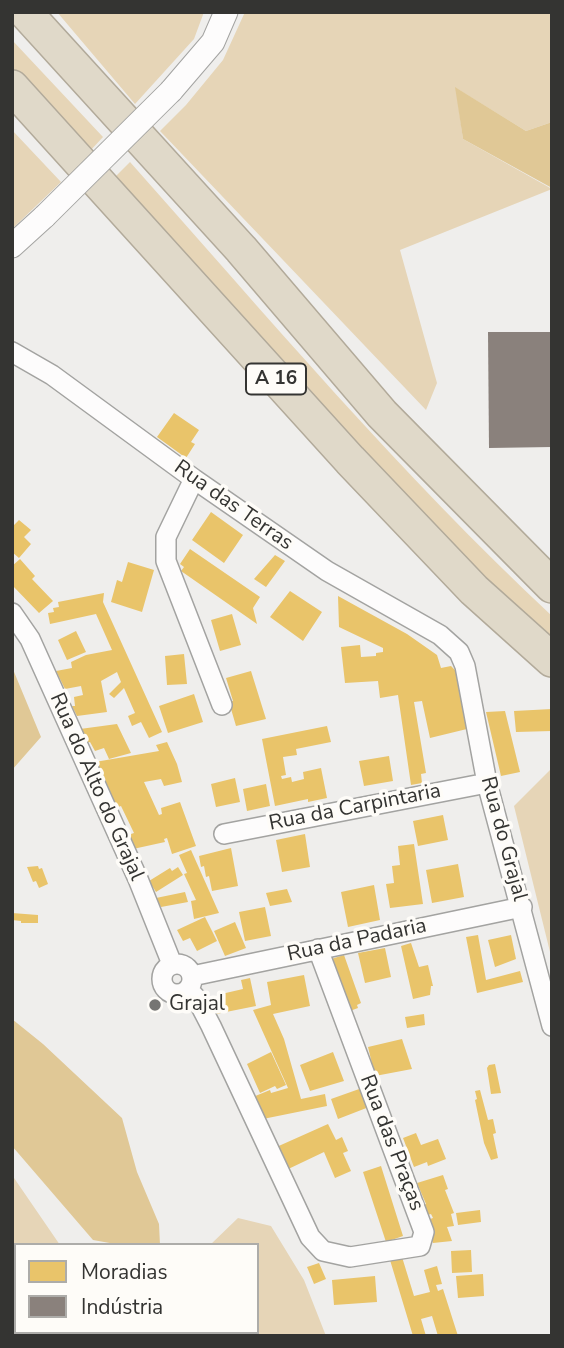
<!DOCTYPE html>
<html>
<head>
<meta charset="utf-8">
<style>
	body { margin:0 }
	#map { position:relative; width:564px; height:1348px; overflow:hidden; background:#efeeec; font-family:"Nunito Sans",sans-serif }
	canvas { display:block }
	.frame { position:absolute; inset:0; border:14px solid #343432; pointer-events:none }
	.legend { position:absolute; left:14px; top:1243px; width:245px; height:91px; box-sizing:border-box; background:#fefcf8; border:2px solid #adaca9; margin:0; padding:9px 12px; list-style:none; font-size:21px; color:#343432 }
	.legend li { display:flex; align-items:center; gap:14px; height:35px }
	.legend b { width:35px; border:2px solid #adaca9 }
</style>
</head>
<body>
<div id="map">
<canvas width="564" height="1348"></canvas>
<div class="frame"></div>
<ul class="legend">
<li><b style="height:19px;background:#e9c46a"></b>Moradias</li>
<li><b style="height:19px;background:#8a817c"></b>Indústria</li>
</ul>
</div>
<script>
const context = document.querySelector('canvas').getContext('2d');
context.lineJoin = 'round';
function paint(path, color) { context.fillStyle = color; context.fill(path, 'evenodd'); }
function stroke(path, color, width, dash) { context.strokeStyle = color; context.lineWidth = width; context.lineCap = dash ? 'butt' : 'round'; context.setLineDash(dash || []); context.stroke(path); }
function label(font, color, halo, rows, align = 'center') {
  context.font = font + ' "Nunito Sans",sans-serif'; context.lineWidth = 7; context.setLineDash([]); context.textBaseline = 'middle'; context.strokeStyle = halo; context.fillStyle = color; for (const [text, x, y, turn = 0] of rows) {
    context.save(); context.translate(x, y); context.rotate((+turn || 0) * Math.PI / 180); context.textAlign = isNaN(turn) ? turn : align; if (halo) context.strokeText(text, 0, 0); context.fillText(text, 0, 0); context.restore();
  }
}
paint(new Path2D(`
	M 57,12 L 204,12 L 194,39 L 135,104 Z
	M 245,12 L 552,12 L 552,122 L 526,131 L 456,88 L 463,139 L 552,189 L 400,250 L 437,383 L 426,410 L 160,131 L 186,105 L 223,60 Z
	M 12,40 L 103,137 L 90,151 L 12,68 Z
	M 12,130 L 61,182 L 12,229 Z
	M 130,162 C 267,316 401,475 552,616 L 552,645 C 398,498 257,336 113,179 Z
	M 552,768 L 552,960 L 514,806 Z
	M 12,1175 L 60,1245 L 16,1245 L 16,1332 L 257,1332 L 257,1245 L 210,1245 L 238,1218 L 271,1226 L 304,1280 L 326,1336 L 12,1336 Z`), '#e6d5b7');
paint(new Path2D(`
	M 455,87 L 526,131 L 552,122 L 552,188 L 463,139 Z
	M 12,667 L 41,737 L 12,770 Z
	M 12,1019 L 43,1044 L 122,1118 L 137,1172 L 159,1224 L 160,1245 L 121,1245 L 93,1240 L 12,1146 Z`), '#e0c896');
paint(new Path2D(`
	M 174,413 L 199,430 L 191,442 L 195,444 L 186,458 L 157,437 Z
	M 211,512 L 243,535 L 224,563 L 192,540 Z
	M 19,520 L 31,530 L 24,537 L 31,544 L 19,558 L 12,552 L 12,527 Z
	M 190,549 L 260,597 L 253,608 L 257,624 L 181,571 L 184,567 L 180,564 Z
	M 275,555 L 285,561 L 266,587 L 254,579 Z
	M 20,559 L 35,576 L 32,579 L 53,601 L 39,613 L 12,585 L 12,566 Z
	M 128,562 L 154,570 L 142,612 L 111,602 L 117,580 L 122,582 Z
	M 290,591 L 322,612 L 303,641 L 270,617 Z
	M 104,593 L 103,602 L 162,732 L 149,738 L 141,722 L 132,726 L 128,716 L 135,713 L 124,688 L 114,698 L 109,694 L 121,682 L 117,672 L 101,681 L 107,712 L 77,716 L 72,706 L 75,706 L 74,697 L 83,695 L 81,686 L 65,689 L 56,671 L 72,668 L 71,662 L 86,655 L 112,650 L 96,614 L 50,624 L 48,613 L 54,612 L 53,608 L 59,607 L 58,602 Z
	M 338,596 L 407,634 L 437,655 L 441,668 L 451,666 L 456,671 L 460,692 L 464,691 L 471,728 L 430,738 L 422,701 L 414,702 L 426,773 L 421,774 L 422,783 L 411,785 L 398,695 L 380,698 L 378,681 L 345,683 L 341,647 L 360,645 L 361,657 L 376,656 L 376,653 L 383,652 L 383,648 L 339,627 Z
	M 232,614 L 241,645 L 220,651 L 211,620 Z
	M 76,631 L 86,652 L 67,660 L 58,640 Z
	M 184,654 L 187,684 L 167,685 L 165,656 Z
	M 251,671 L 266,719 L 236,726 L 229,702 L 233,701 L 226,678 Z
	M 194,694 L 203,722 L 168,733 L 159,706 Z
	M 552,709 L 552,731 L 516,732 L 514,711 Z
	M 505,711 L 520,772 L 501,776 L 486,712 Z
	M 117,724 L 131,753 L 109,759 L 104,748 L 95,751 L 90,742 L 86,743 L 80,729 Z
	M 327,726 L 331,742 L 296,749 L 297,755 L 283,757 L 286,775 L 281,776 L 282,779 L 291,777 L 292,782 L 304,779 L 303,772 L 321,768 L 327,798 L 308,802 L 308,799 L 275,806 L 262,739 Z
	M 167,742 L 177,764 L 182,782 L 164,786 L 161,779 L 144,782 L 159,815 L 162,814 L 161,808 L 180,802 L 196,846 L 172,854 L 167,838 L 164,839 L 165,842 L 133,849 L 128,835 L 134,833 L 121,806 L 115,808 L 95,762 L 159,751 L 156,745 Z
	M 389,756 L 393,781 L 364,786 L 359,761 Z
	M 235,778 L 240,802 L 216,807 L 211,784 Z
	M 266,784 L 270,806 L 247,811 L 243,789 Z
	M 443,815 L 448,840 L 418,846 L 413,821 Z
	M 305,834 L 310,867 L 282,872 L 276,840 Z
	M 414,844 L 423,904 L 390,908 L 386,884 L 394,883 L 392,866 L 400,865 L 398,846 Z
	M 231,848 L 238,886 L 212,891 L 209,876 L 206,877 L 204,866 L 201,867 L 199,856 Z
	M 191,850 L 219,913 L 194,919 L 191,901 L 196,900 L 184,874 L 187,873 L 179,855 Z
	M 458,864 L 464,897 L 432,903 L 426,870 Z
	M 38,866 L 39,869 L 42,868 L 48,884 L 39,888 L 36,881 L 33,882 L 27,867 Z
	M 178,867 L 183,875 L 156,892 L 149,881 L 170,868 L 172,871 Z
	M 374,885 L 380,920 L 348,927 L 341,892 Z
	M 287,889 L 292,902 L 270,906 L 266,893 Z
	M 185,892 L 188,902 L 161,907 L 156,898 Z
	M 265,907 L 271,936 L 245,941 L 239,912 Z
	M 12,913 L 38,915 L 38,923 L 21,923 L 21,921 L 12,920 Z
	M 205,917 L 217,941 L 197,951 L 190,938 L 183,941 L 177,930 Z
	M 235,922 L 246,948 L 225,956 L 214,931 Z
	M 478,935 L 486,980 L 520,971 L 523,982 L 477,993 L 466,937 Z
	M 511,935 L 516,959 L 495,967 L 488,940 Z
	M 411,943 L 419,967 L 428,965 L 433,986 L 431,986 L 430,995 L 413,999 L 401,946 Z
	M 385,948 L 391,977 L 365,983 L 358,953 Z
	M 344,955 L 361,1003 L 357,1005 L 358,1008 L 347,1012 L 331,959 Z
	M 304,975 L 310,1006 L 273,1014 L 284,1039 L 301,1099 L 325,1094 L 327,1106 L 258,1120 L 248,1099 L 270,1090 L 271,1093 L 288,1088 L 253,1010 L 271,1005 L 267,982 Z
	M 250,978 L 256,1006 L 216,1014 L 214,1003 L 218,1002 L 217,995 L 243,989 L 241,980 Z
	M 424,1014 L 425,1025 L 407,1028 L 405,1017 Z
	M 402,1039 L 412,1069 L 375,1076 L 368,1047 Z
	M 271,1052 L 286,1085 L 277,1089 L 275,1086 L 260,1093 L 247,1064 Z
	M 333,1052 L 344,1081 L 310,1091 L 300,1065 Z
	M 495,1064 L 501,1093 L 491,1094 L 487,1068 L 489,1065 Z
	M 362,1088 L 369,1107 L 338,1119 L 331,1099 Z
	M 480,1090 L 488,1120 L 493,1119 L 496,1133 L 493,1134 L 498,1158 L 491,1160 L 484,1143 L 475,1100 L 477,1099 L 475,1091 Z
	M 328,1124 L 336,1140 L 342,1137 L 348,1151 L 343,1153 L 351,1171 L 335,1178 L 324,1152 L 282,1172 L 272,1149 Z
	M 416,1133 L 421,1145 L 438,1139 L 446,1159 L 428,1166 L 427,1162 L 414,1167 L 403,1138 Z
	M 381,1166 L 403,1236 L 386,1242 L 363,1172 Z
	M 443,1175 L 448,1189 L 445,1190 L 454,1213 L 451,1214 L 454,1226 L 447,1227 L 452,1241 L 433,1243 L 424,1221 L 433,1218 L 431,1214 L 425,1216 L 421,1206 L 426,1204 L 417,1183 Z
	M 480,1210 L 481,1222 L 458,1225 L 456,1213 Z
	M 471,1250 L 472,1272 L 452,1273 L 451,1251 Z
	M 402,1257 L 414,1296 L 430,1292 L 424,1270 L 437,1266 L 442,1284 L 436,1285 L 438,1291 L 443,1289 L 458,1336 L 438,1336 L 432,1316 L 421,1319 L 426,1336 L 413,1336 L 390,1260 Z
	M 319,1263 L 326,1279 L 314,1284 L 307,1267 Z
	M 483,1274 L 484,1296 L 458,1298 L 456,1276 Z
	M 375,1276 L 377,1302 L 334,1305 L 332,1280 Z`), '#e9c46a');
paint(new Path2D(`
	M 488,332 L 552,332 L 552,447 L 489,448 Z`), '#8a817c');
const minor = new Path2D(`
	M 12,352 L 52,375 L 194,479 L 327,571 L 440,635 L 459,652 L 465,666 L 487,783 L 552,1026
	M 194,479 L 166,537 L 166,561 L 222,705
	M 12,613 L 30,639 L 138,879 L 172,964
	M 224,834 L 487,783
	M162 979a15 15 0 1 1 30 0a15 15 0 1 1-30 0Z
	M 192,976 L 522,907
	M 188,989 L 197,999 L 211,1026 L 310,1237 L 323,1251 L 350,1257 L 420,1246 L 424,1232 L 318,949`);
const tertiary = new Path2D(`
	M 171,91 L 213,42 L 226,12
	M 12,246 L 45,216`);
const motorway = new Path2D(`
	M 25,12 L 241,249 L 382,414 L 552,586
	M 12,87 L 350,460 L 474,590 L 552,660`);
stroke(minor, '#a3a3a1', 22);
stroke(tertiary, '#a3a3a1', 25);
stroke(motorway, '#b2aa9a', 36);
stroke(minor, '#fdfcfc', 19);
stroke(tertiary, '#fdfcfc', 23);
stroke(motorway, '#e0d9c9', 33);
const tertiaryBridge = new Path2D(`
	M 45,216 L 171,91`);
stroke(tertiaryBridge, '#a3a3a1', 25, []);
stroke(tertiaryBridge, '#fdfcfc', 23);
for (const [x, y, r, color] of [
	[155,1005,7,"#757573"]
]) { const dot = new Path2D(); dot.arc(x, y, r, 0, 2 * Math.PI); context.fillStyle = color; context.fill(dot); stroke(dot, '#fefcf8', 2.5); }
for (const [x, y, w] of [
	[276,379,60]
]) { const box = new Path2D(); box.roundRect(x - w / 2, y - 15.5, w, 31, 5); context.fillStyle = '#fefcf8'; context.fill(box); stroke(box, '#343432', 2); }
label('bold 19px', '#343432', null, [
	["A 16",276,379]
]);
label('21px', '#343432', '#fefcf8', [
	["Rua das Terras",233,506,35],
	["Rua do Alto do Grajal",96,787,66],
	["Rua da Carpintaria",355,808,-11],
	["Rua do Grajal",503,839,75],
	["Rua da Padaria",357,941,-12],
	["Rua das Praças",391,1143,69]
]);
label('21px', '#343432', '#fefcf8', [
	["Grajal",169,1005]
], 'left');
</script>
</body>
</html>
